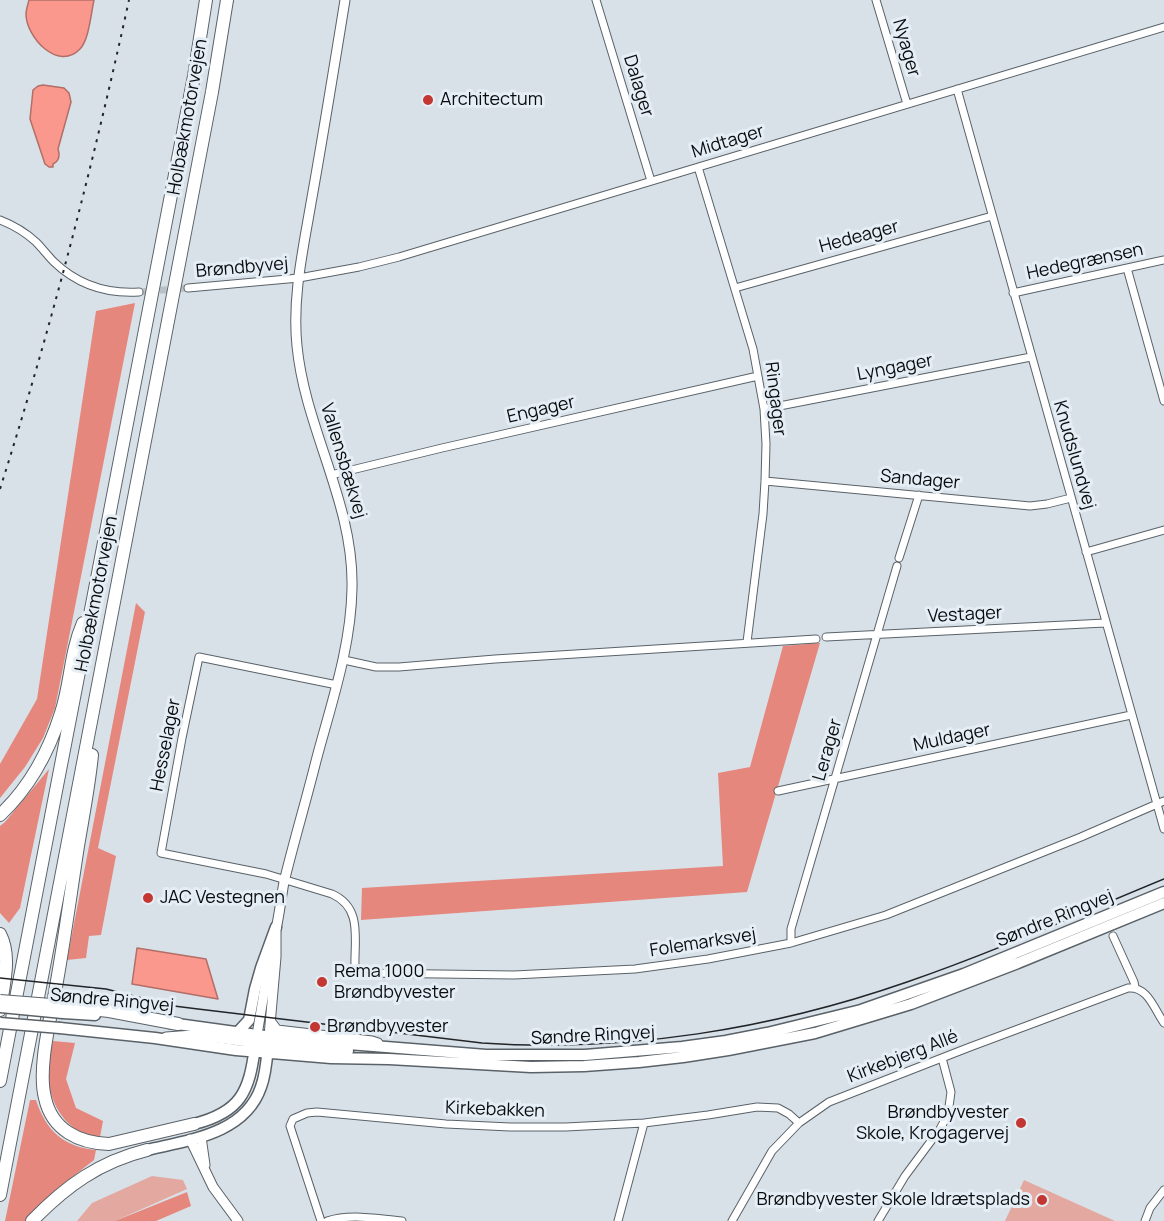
<!DOCTYPE html>
<html>
<head>
<meta charset="utf-8">
<style>
	body { margin:0 }
	canvas { display:block; background:#d8e1e8 }
</style>
</head>
<body>
<canvas width="1164" height="1221"></canvas>
<script>
const context = document.querySelector('canvas').getContext('2d');
context.lineJoin = 'round';
function paint(path, color) { context.fillStyle = color; context.fill(path, 'evenodd'); }
function stroke(path, color, width, dash) { context.strokeStyle = color; context.lineWidth = width; context.lineCap = dash ? 'butt' : 'round'; context.setLineDash(dash || []); context.stroke(path); }
function label(font, color, halo, rows, align = 'center') {
  context.font = font + ' Manrope,sans-serif'; context.lineWidth = 6; context.setLineDash([]); context.textBaseline = 'middle'; context.strokeStyle = halo; context.fillStyle = color; for (const [text, x, y, turn = 0] of rows) {
    context.save(); context.translate(x, y); context.rotate((+turn || 0) * Math.PI / 180); context.textAlign = isNaN(turn) ? turn : align; if (halo) context.strokeText(text, 0, 0); context.fillText(text, 0, 0); context.restore();
  }
}
paint(new Path2D(`
	M 152,1176 L 183,1180 L 187,1189 L 115,1221 L 77,1221 L 92,1203 Z
	M 1024,1180 L 1115,1221 L 1005,1221 Z`), '#e3a8a0');
paint(new Path2D(`
	M 135,303 L 55,708 L 43,738 L 25,767 L 0,798 L 0,764 L 37,699 L 96,311 Z
	M 136,603 L 145,612 L 98,848 L 116,856 L 101,935 L 89,936 L 86,958 L 67,960 Z
	M 820,643 L 747,892 L 361,920 L 362,888 L 723,866 L 718,773 L 750,767 L 783,646 Z
	M 49,769 L 20,908 L 9,923 L 0,913 L 0,826 L 5,822 Z
	M 53,1041 L 75,1043 L 66,1079 L 76,1108 L 103,1121 L 100,1137 C 95,1136 90,1135 86,1134 C 60,1125 47,1095 48,1069 C 49,1060 51,1050 53,1041 Z
	M 30,1100 L 36,1100 C 46,1131 64,1147 96,1150 L 94,1160 L 53,1192 L 30,1221 L 5,1221 Z
	M 187,1192 L 191,1206 L 156,1221 L 115,1221 Z`), '#e6877d');
const water = new Path2D(`
	M 29,0 L 94,0 C 91,13 89,40 80,49 C 58,72 26,37 26,14 C 26,10 28,4 29,0 Z
	M 43,85 L 64,88 L 69,93 L 71,102 L 58,149 C 60,155 59,161 53,164 L 53,167 L 49,167 L 45,164 L 30,119 L 33,90 L 38,86 Z
	M 137,948 L 206,959 L 218,999 L 132,984 Z`);
paint(water, '#fa988d');
stroke(water, '#b26e67', 1.5);
stroke(new Path2D(`
	M 139,292 L 188,288`), '#b9c1c7', 7, [7, 3.5]);
const street = new Path2D(`
	M 596,0 L 651,181
	M 876,0 L 907,104
	M 957,89 L 1164,829
	M 698,167 L 753,349 L 764,409 L 766,444 L 765,481 L 763,514 L 747,642
	M 0,220 C 13,225 25,232 36,242 C 42,248 48,256 54,262 C 78,285 107,294 139,292
	M 1127,268 L 1164,401
	M 188,288 L 299,278 L 359,267 L 399,257 L 1164,27
	M 735,288 L 992,216
	M 1013,293 L 1164,260
	M 764,409 L 1031,357
	M 331,475 L 442,448 L 758,376
	M 765,481 L 1030,506 L 1047,504 L 1071,498
	M 1086,552 L 1164,530
	M 899,558 L 919,495
	M 826,637 L 1105,623
	M 344,660 L 376,667 L 399,667 L 495,659 L 816,639
	M 337,685 L 199,657 L 182,738 L 161,853 L 266,874 L 332,894 C 363,908 354,939 355,967 L 357,970 L 365,973 L 514,975 L 635,969 L 708,959 L 791,943 L 886,915 L 1081,837 L 1164,801
	M 778,791 L 1131,715
	M 1113,936 L 1134,982 L 1135,987
	M 791,943 L 791,929 L 897,566
	M 321,1221 L 290,1126 L 293,1119 L 307,1113 L 317,1112 L 446,1124 L 510,1127 L 566,1127 L 644,1123 L 708,1115 L 757,1107 L 778,1108 L 789,1114 L 799,1123
	M 327,1221 C 351,1213 377,1219 402,1221
	M 618,1221 L 644,1123
	M 732,1221 L 772,1151 L 799,1123 L 829,1102 L 970,1047 L 1128,988 C 1148,986 1154,1009 1164,1023
	M 878,1221 L 905,1176 L 940,1129 L 948,1114 L 951,1092 L 942,1058
	M 1145,1221 L 1150,1208 L 1164,1190`);
const secondary = new Path2D(`
	M 275,934 C 279,917 281,899 284,882 C 294,841 306,801 316,761 C 331,704 351,648 352,588 C 354,503 305,429 297,346 C 292,298 303,250 311,203 C 323,136 334,68 345,0
	M 271,1022 L 277,1030 L 372,1041 L 378,1043
	M 257,1035 L 271,950
	M 166,1037 L 193,1035 L 249,1042 L 256,1042 L 269,1036 L 276,957 L 276,930
	M 201,1137 L 205,1165
	M 190,1139 L 213,1187 L 238,1221`);
const primary = new Path2D(`
	M 63,1013 L 95,1015
	M 170,1023 L 286,1039 L 486,1055 L 585,1055 L 682,1047 L 726,1041 L 767,1033 L 861,1010 L 964,974 L 1164,892
	M 60,1028 L 155,1038 L 236,1050 L 331,1058 L 389,1059 L 531,1067 L 584,1066 L 639,1062 L 683,1057 L 728,1050 L 815,1033 L 911,1004 L 1018,963 L 1164,903
	M 238,1032 L 249,1020 L 255,989 L 261,968 L 276,927
	M 262,1047 L 268,1045 L 348,1051
	M 194,1124 C 241,1112 249,1092 255,1047
	M 147,1150 C 189,1140 245,1134 261,1087 C 267,1071 267,1053 269,1036`);
const highway = new Path2D(`
	M 92,755 C 89,786 83,816 78,846 C 71,891 65,936 57,981 C 52,1013 37,1067 45,1098 C 52,1130 79,1143 109,1144 L 194,1124
	M 0,815 C 30,787 49,751 61,713 C 71,683 70,653 83,623
	M 0,934 C 12,957 3,986 0,1010
	M 64,1006 L 109,1011 L 178,1024
	M 0,1081 L 194,76 L 206,0
	M 0,1195 L 212,92 L 227,0
	M 32,1221 C 66,1186 99,1162 147,1150`);
stroke(street, '#5a6268', 9);
stroke(secondary, '#5a6268', 11);
stroke(primary, '#5a6268', 13);
stroke(highway, '#5a6268', 14);
stroke(street, '#fff', 7);
stroke(secondary, '#fff', 9);
stroke(primary, '#fff', 10);
stroke(highway, '#fff', 12);
stroke(new Path2D(`
	M 0,978 L 106,989 L 174,1006 L 198,1009 L 482,1043 C 625,1053 772,1029 907,982 C 994,952 1079,914 1164,879`), '#212528', 1.5);
stroke(new Path2D(`
	M 0,489 C 51,328 93,165 129,0`), '#212528', 2, [3, 6]);
const primaryBridge = new Path2D(`
	M 0,1007 L 63,1013
	M 0,1023 L 60,1028`);
const highwayBridge = new Path2D(`
	M 0,1001 L 64,1006`);
stroke(primaryBridge, '#5a6268', 13, []);
stroke(highwayBridge, '#5a6268', 14, []);
stroke(primaryBridge, '#fff', 10);
stroke(highwayBridge, '#fff', 12);
for (const [x, y, r, color] of [
	[428,100,6,"#c43631"],
	[148,898,6,"#c43631"],
	[322,982,6,"#c43631"],
	[315,1027,6,"#c43631"],
	[1021,1123,6,"#c43631"],
	[1042,1200,6,"#c43631"]
]) { const dot = new Path2D(); dot.arc(x, y, r, 0, 2 * Math.PI); context.fillStyle = color; context.fill(dot); stroke(dot, '#e5eef5', 2); }
label('18px', '#0a0d0f', '#e5eef5', [
	["Nyager",906,48,74],
	["Dalager",638,86,73],
	["Holbækmotorvejen",188,117,-80],
	["Midtager",728,142,-17],
	["Hedeager",859,237,-15],
	["Hedegrænsen",1085,262,-12],
	["Brøndbyvej",242,268,-5],
	["Lyngager",895,368,-11],
	["Ringager",775,399,83],
	["Engager",541,410,-13],
	["Knudslundvej",1074,455,74],
	["Vallensbækvej",343,461,73],
	["Sandager",920,480,5],
	["Holbækmotorvejen",97,594,-79],
	["Vestager",965,615,-3],
	["Muldager",952,738,-12],
	["Hesselager",166,745,-79],
	["Lerager",828,750,-74],
	["Søndre Ringvej",1055,919,-22],
	["Folemarksvej",703,943,-9],
	["Søndre Ringvej",112,1001,5],
	["Søndre Ringvej",593,1036,-3],
	["Kirkebjerg Allé",903,1057,-21],
	["Kirkebakken",495,1110,2]
]);
label('18px', '#0a0d0f', '#e5eef5', [
	["Architectum",440,100],
	["JAC Vestegnen",160,898],
	["Rema 1000",334,972],
	["Brøndbyvester",334,993],
	["Brøndbyvester",327,1027],
	["Brøndbyvester",1009,1113,"right"],
	["Skole, Krogagervej",1009,1134,"right"],
	["Brøndbyvester Skole Idrætsplads",1030,1200,"right"]
], 'left');
</script>
</body>
</html>
